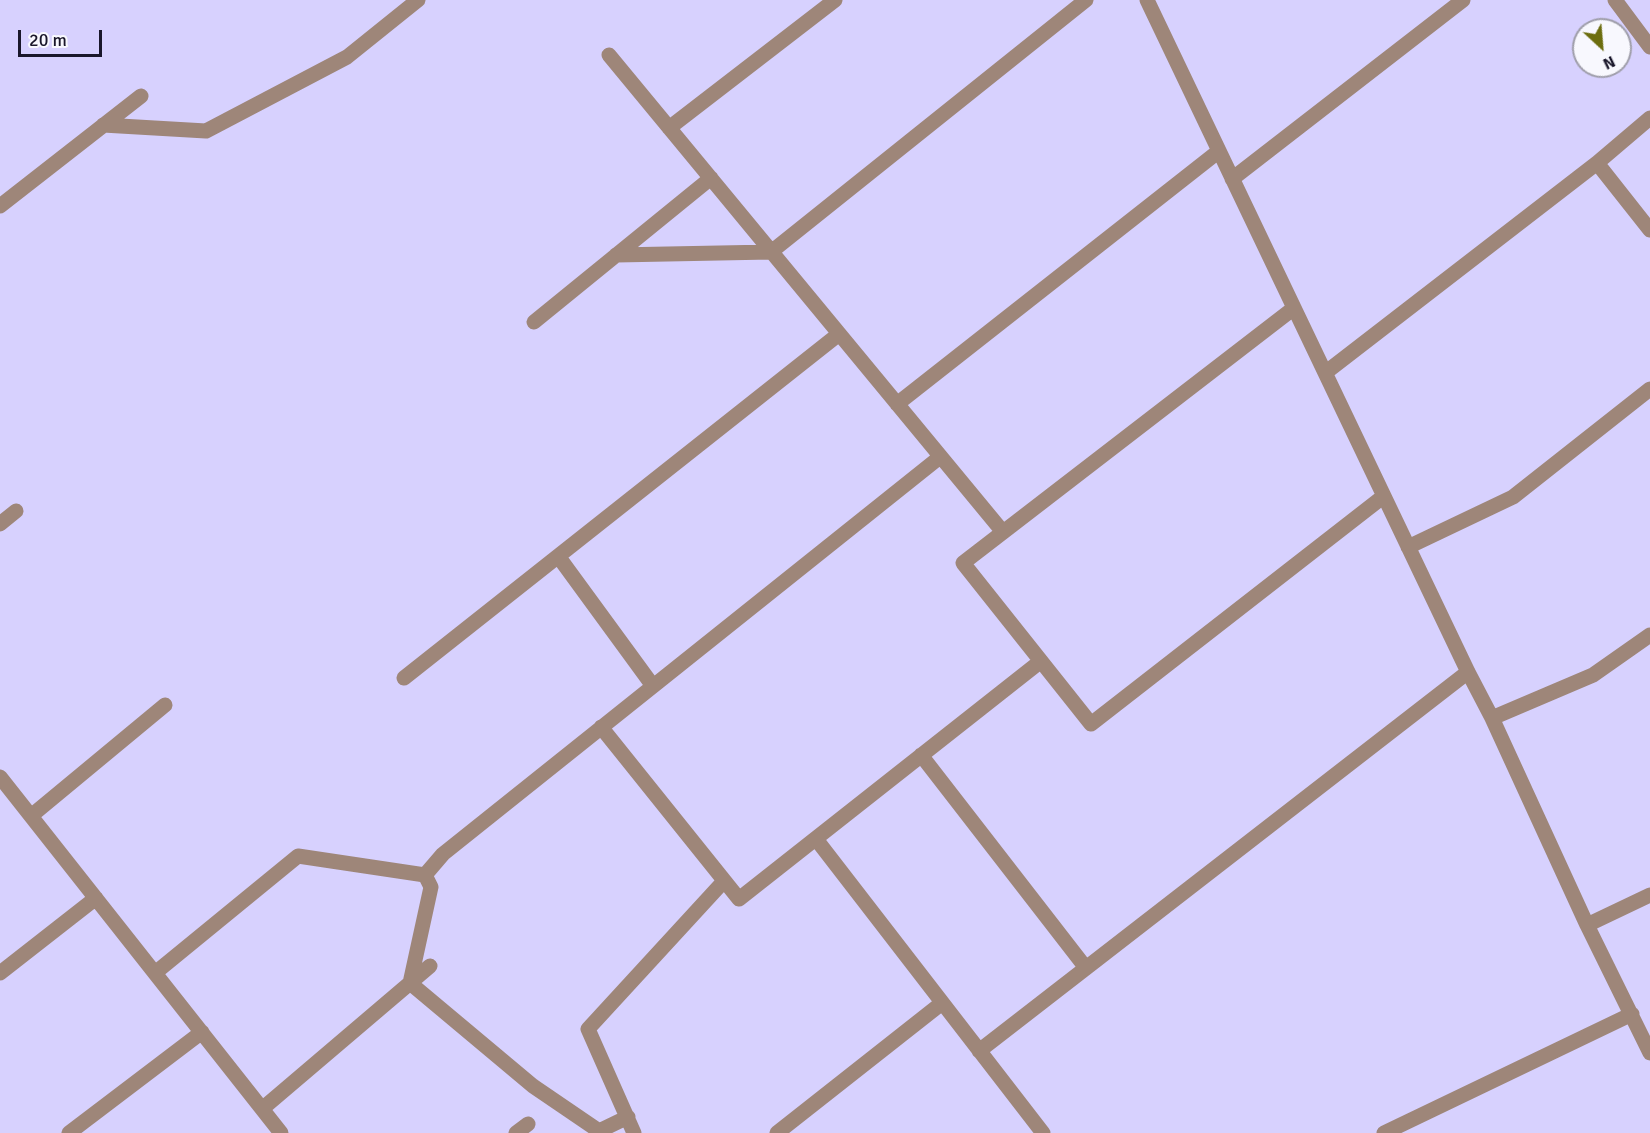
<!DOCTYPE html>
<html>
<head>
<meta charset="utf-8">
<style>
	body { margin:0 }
	#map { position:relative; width:1650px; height:1133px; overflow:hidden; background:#d7d1fe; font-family:Signika,sans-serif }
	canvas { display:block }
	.north { position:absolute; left:1572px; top:18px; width:60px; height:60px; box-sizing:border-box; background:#f8f8fe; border:2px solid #9f9eaa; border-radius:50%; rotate:154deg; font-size:16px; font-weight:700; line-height:24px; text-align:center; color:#1a172b }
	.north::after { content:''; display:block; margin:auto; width:21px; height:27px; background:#6c6d0f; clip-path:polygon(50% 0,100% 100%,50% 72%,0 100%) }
	.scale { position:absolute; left:18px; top:30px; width:84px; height:27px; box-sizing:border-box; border:3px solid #1a172b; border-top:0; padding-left:8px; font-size:18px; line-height:21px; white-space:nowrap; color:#1a172b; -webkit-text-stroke:4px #f8f8fe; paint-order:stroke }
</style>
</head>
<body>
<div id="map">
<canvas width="1650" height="1133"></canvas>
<div class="north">N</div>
<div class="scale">20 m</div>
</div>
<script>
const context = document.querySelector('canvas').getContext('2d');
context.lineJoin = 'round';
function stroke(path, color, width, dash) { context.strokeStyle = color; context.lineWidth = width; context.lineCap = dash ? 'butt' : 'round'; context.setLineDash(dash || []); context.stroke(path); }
stroke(new Path2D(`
	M 1147,0 L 1468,672 L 1492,718 L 1587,925 L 1650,1053
	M 1615,0 L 1650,47
	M 609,55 L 1003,532
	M 103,125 L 206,131 L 347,57 L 418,0
	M 669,128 L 835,0
	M 1597,163 L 1650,230
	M 1232,179 L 1463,0
	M 0,206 L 141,96
	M 616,255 L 771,252 L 1086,0
	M 1294,308 L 963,563 L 1091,724 L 1384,496
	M 534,322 L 711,178
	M 1325,373 L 1597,163 L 1650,118
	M 897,404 L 1219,151
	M 0,524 L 16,511
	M 1408,547 L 1513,497 L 1650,389
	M 558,556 L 653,686
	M 404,678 L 839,334
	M 1492,718 L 1593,675 L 1650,635
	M 601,727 L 739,899 L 1041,661
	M 921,755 L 1086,968
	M 0,777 L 281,1133
	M 31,816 L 165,705
	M 816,839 L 1043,1133
	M 425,875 L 443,854 L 940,457
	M 425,875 L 431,887 L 410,983 L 533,1086 L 599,1131 L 628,1117
	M 1587,925 L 1650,895
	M 0,973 L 96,898
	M 155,973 L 298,856 L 425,875
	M 979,1051 L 1468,672
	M 262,1109 L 430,966
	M 69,1133 L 202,1032
	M 516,1133 L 528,1124
	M 634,1133 L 588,1029 L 724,881
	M 777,1133 L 942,1003
	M 1384,1133 L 1632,1014`), '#9e8679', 15);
</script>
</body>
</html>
